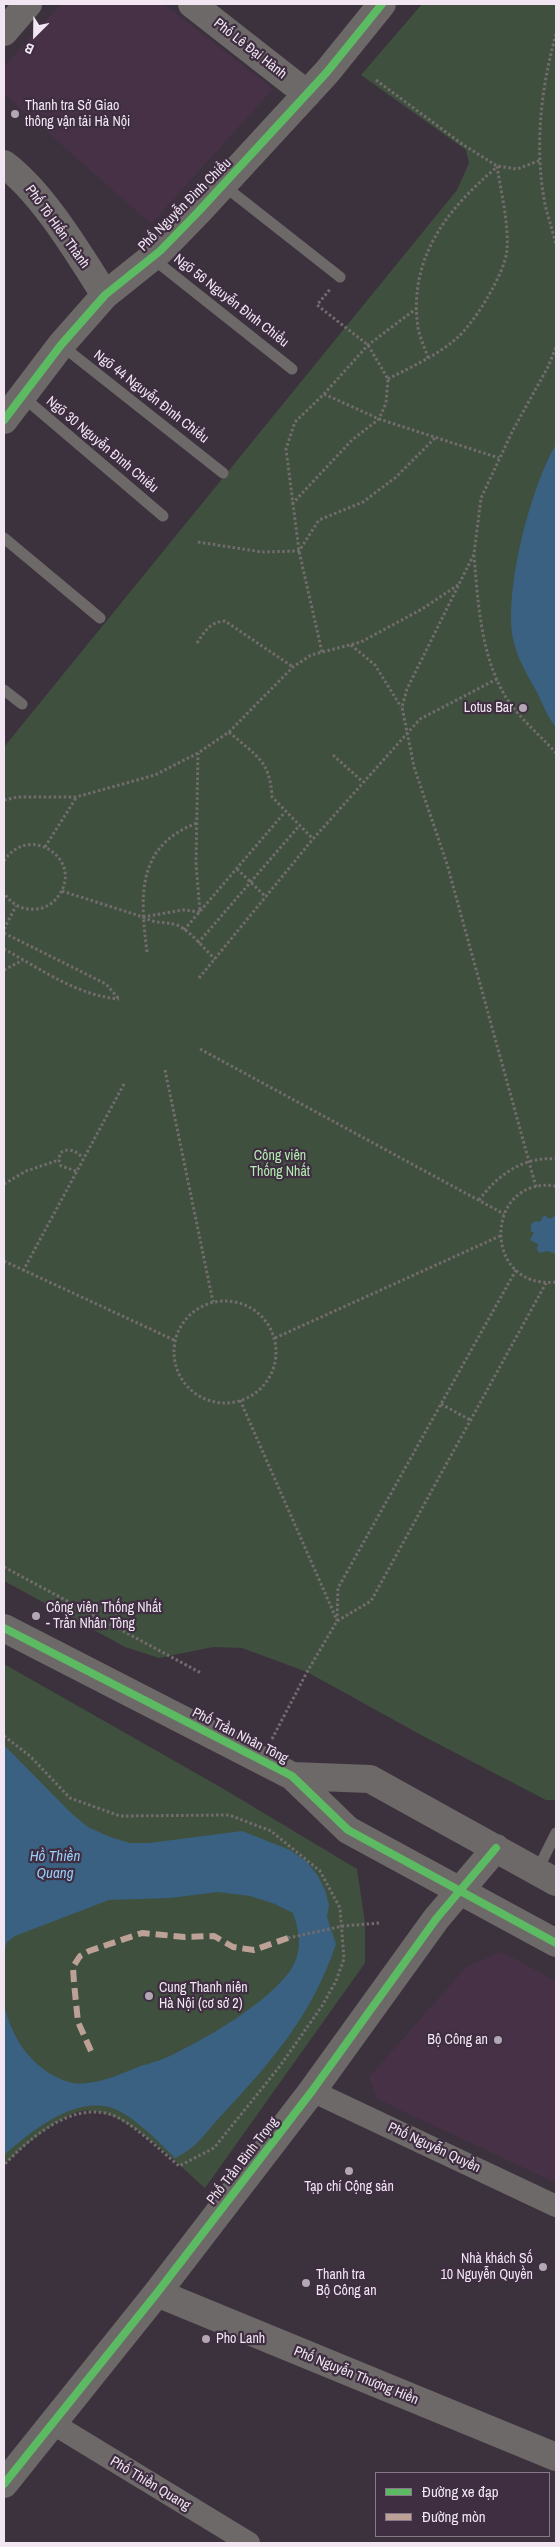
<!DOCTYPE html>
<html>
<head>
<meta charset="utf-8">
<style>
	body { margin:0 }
	#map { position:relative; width:560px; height:2547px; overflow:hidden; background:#3c323d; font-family:"Archivo Narrow",sans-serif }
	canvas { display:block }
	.frame { position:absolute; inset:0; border:5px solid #f1e6f2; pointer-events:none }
	.legend { position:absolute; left:375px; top:2472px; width:175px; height:65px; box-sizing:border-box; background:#3f2e41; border:1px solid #867888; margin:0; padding:6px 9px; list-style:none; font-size:15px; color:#f1e6f2 }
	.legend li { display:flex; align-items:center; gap:10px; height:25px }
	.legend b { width:25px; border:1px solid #867888 }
	.north { position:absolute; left:10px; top:10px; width:50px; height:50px; -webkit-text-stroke:4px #3f2e41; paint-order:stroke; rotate:203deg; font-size:14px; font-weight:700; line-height:20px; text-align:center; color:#f1e6f2 }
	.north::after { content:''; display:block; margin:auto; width:18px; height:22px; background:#f1e6f2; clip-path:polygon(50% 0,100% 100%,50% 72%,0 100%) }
</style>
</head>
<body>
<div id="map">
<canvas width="560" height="2547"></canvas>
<div class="frame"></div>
<ul class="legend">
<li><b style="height:6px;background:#5cba63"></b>Đường xe đạp</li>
<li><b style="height:6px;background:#bda197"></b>Đường mòn</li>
</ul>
<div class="north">B</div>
</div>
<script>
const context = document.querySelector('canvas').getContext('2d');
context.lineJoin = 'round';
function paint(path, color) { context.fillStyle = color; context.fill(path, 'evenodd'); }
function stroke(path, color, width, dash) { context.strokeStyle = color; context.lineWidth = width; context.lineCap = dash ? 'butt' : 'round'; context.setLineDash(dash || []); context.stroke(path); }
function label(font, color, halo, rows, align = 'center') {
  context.font = font + ' "Archivo Narrow",sans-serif'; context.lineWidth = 4.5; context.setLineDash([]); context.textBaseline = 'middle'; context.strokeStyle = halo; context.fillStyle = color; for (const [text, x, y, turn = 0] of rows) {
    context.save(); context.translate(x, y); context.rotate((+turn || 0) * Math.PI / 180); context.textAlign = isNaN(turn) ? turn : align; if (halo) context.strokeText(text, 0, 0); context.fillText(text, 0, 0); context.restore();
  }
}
paint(new Path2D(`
	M 61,4 L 164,4 L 273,89 L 151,224 L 4,94 L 4,66 Z
	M 502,1952 L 556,1981 L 556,2183 L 377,2099 L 369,2077 L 467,1966 Z`), '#463147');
paint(new Path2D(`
	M 422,4 L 556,4 L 556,1800 L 546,1800 L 423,1736 L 307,1672 L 242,1648 L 213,1647 L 159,1658 L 125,1647 L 4,1581 L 4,747 L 457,190 L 469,163 L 466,150 L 361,75 Z
	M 4,1664 L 222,1788 L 357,1869 L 365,1923 L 365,1963 L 205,2188 C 176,2163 122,2105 82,2111 C 59,2115 20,2149 4,2165 Z`), '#3f503e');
paint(new Path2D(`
	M 556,444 L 556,727 C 548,718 543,705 538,694 C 528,676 517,659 513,638 C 504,589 531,487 556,444 Z
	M 544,1215 L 550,1219 L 556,1215 L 555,1254 L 548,1251 L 540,1253 L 537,1250 L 538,1244 L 530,1240 L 534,1233 L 531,1231 L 531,1224 L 536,1221 L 540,1222 Z
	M 4,1745 L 71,1813 L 88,1827 L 110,1837 L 130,1843 L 149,1843 L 242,1831 L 290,1850 L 307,1862 L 318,1876 L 325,1890 L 329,1905 L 327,1917 L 336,1944 C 312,2016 271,2062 220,2117 C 203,2135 198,2147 175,2158 C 160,2143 130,2112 109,2107 C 70,2098 30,2133 4,2155 L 4,2005 C 12,2039 33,2071 69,2082 C 90,2088 119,2075 138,2067 C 150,2063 163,2060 174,2054 C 209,2037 267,2003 290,1971 C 303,1952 300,1933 293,1913 L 275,1904 L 250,1896 L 218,1892 L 170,1898 L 109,1900 L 15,1936 L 7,1942 L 4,1951 Z`), '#3a6181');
stroke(new Path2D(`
	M 556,34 C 541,88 534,148 545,204 C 548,218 553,231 556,245
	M 376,80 L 462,144 L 497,166 L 517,169 L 541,160
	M 428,358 C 425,348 420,338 418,328 C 408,258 447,209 497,167
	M 388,379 C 411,367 438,355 457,338 C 475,322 505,273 507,250 C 509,223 501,193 497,166
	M 324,394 L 379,419 L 499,458
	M 292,504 L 352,440 L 379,419 L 386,403 L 388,379 L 368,345 L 317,305 L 331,288
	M 198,542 L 262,552 L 299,551 L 319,520 L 363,502 L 396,477 L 435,438
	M 474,555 C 478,603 481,658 507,699 C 521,720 540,735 556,753
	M 197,643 C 205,631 210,622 225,621 L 293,667
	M 351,645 L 375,665 L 401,707
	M 322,652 L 299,551 L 286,449 L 295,422 L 324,394 L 368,345 L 417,308
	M 229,732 C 256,756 270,760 272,797 L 313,839
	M 333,755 L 363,782
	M 4,800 L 18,797 L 76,797 L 155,775 L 198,753 L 229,732 L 293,667 L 311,655 L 361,642 L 422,609 L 458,585
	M 45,847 L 76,798
	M 4,861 C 29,822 84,860 59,895 C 54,903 46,908 37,909 C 23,911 11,904 4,893
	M 237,869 L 266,897
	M 62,891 L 143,917 C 157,925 165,921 177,925 C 191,931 204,949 215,959
	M 143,917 L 183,910 L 200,912 L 196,863 L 198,753
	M 4,929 L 16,906
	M 184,930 L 285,812
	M 4,933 L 106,984 L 119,999
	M 198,943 L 299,826
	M 4,949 C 39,968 78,996 119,999
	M 147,952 C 140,896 136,846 197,823
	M 4,970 L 23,960
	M 199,978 L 313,839 L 420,719 L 497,679
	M 200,1049 L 504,1214
	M 165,1070 L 213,1302
	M 76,1171 L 61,1166 L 59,1160 L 60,1153 C 69,1147 76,1151 83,1158
	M 4,1184 L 26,1171 L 59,1160
	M 556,1186 C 484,1175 481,1290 556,1282
	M 536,1187 L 447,864 L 414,767 L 402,707 L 407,689 L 474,554 L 481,498 L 513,430 L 548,367 L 556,347
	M 479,1200 C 498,1175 523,1156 556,1159
	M 4,1261 L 174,1340
	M 23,1271 L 124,1084
	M174 1352a51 51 0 1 1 102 0a51 51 0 1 1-102 0Z
	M 275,1338 L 500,1236
	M 240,1400 L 336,1618
	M 441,1404 L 472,1421
	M 4,1567 L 201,1673
	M 337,1621 L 338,1588 L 516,1270
	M 4,1736 L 30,1756 L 70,1798 L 120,1816 L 229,1815 L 271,1831 L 320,1871 L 340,1908 L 344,1959 L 336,1981 L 322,2006 L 280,2066 L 214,2148 L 179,2166 C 162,2152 129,2119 109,2114 C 69,2103 29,2139 4,2165
	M 272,1739 L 307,1672 L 337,1621 L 371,1601 L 546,1283
	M 288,1938 L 343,1926 L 380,1923`), '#726c6e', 3, [2.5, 2.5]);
stroke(new Path2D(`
	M 223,185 L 340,277
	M 152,258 L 292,369
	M 61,345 L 223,473
	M 22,396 L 163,516
	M 4,538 L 100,618
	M 4,690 L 22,704
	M 537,1871 L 556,1833`), '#6e6969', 11);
stroke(new Path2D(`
	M 312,2091 L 556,2206
	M 52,2423 L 249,2543`), '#6e6969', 22);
stroke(new Path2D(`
	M 192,4 L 307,94
	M 4,32 L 28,4
	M 4,164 C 43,193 79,254 105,295
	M 4,420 L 61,345 L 105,295 L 160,251 L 198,212 L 327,72 L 382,4
	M 4,1628 L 292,1776 L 348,1830 L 556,1943
	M 292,1776 L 370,1779 L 556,1882
	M 157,2293 L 556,2457
	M 4,2484 L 157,2293 L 312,2091 L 436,1919 L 496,1848`), '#6e6969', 28);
stroke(new Path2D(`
	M 91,2051 L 78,2022 L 74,1983 L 73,1967 L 80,1956 L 89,1951 L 142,1933 L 185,1937 L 214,1936 L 233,1947 L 254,1950 L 288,1938`), '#bda197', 6, [12, 6]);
stroke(new Path2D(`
	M 4,420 L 61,345 L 105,295 L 160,251 L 198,212 L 327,72 L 382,4
	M 4,1628 L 292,1776 L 348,1830 L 556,1943
	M 4,2484 L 157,2293 L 312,2091 L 436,1919 L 496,1848`), '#5cba63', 8);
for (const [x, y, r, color] of [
	[15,114,5,"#b2a7b3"],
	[523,708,5,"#b2a7b3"],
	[36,1616,5,"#b2a7b3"],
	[149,1996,5,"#b2a7b3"],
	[498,2040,5,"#b2a7b3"],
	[349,2171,5,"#b2a7b3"],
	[543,2267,5,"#b2a7b3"],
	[306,2283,5,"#b2a7b3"],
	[206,2339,5,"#b2a7b3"]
]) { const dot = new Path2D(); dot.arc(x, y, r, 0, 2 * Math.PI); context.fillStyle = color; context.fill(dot); stroke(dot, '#3f2e41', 2); }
label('14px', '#f1e6f2', '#3f2e41', [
	["Phố Lê Đại Hành",250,49,38],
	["Phố Nguyễn Đình Chiểu",185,205,-45],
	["Phố Tô Hiến Thành",57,227,54],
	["Ngõ 56 Nguyễn Đình Chiểu",231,301,38],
	["Ngõ 44 Nguyễn Đình Chiểu",151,397,38],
	["Ngõ 30 Nguyễn Đình Chiểu",102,445,40],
	["Phố Trần Nhân Tông",240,1736,27],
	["Phố Nguyễn Quyền",434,2148,25],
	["Phố Trần Bình Trọng",243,2161,-52],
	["Phố Nguyễn Thượng Hiền",356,2376,22],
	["Phố Thiền Quang",150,2484,31]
]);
label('14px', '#f1e6f2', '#3f2e41', [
	["Thanh tra Sở Giao",25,106],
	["thông vận tải Hà Nội",25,122],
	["Lotus Bar",513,708,"right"],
	["Công viên Thống Nhất",46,1608],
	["- Trần Nhân Tông",46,1624],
	["Cung Thanh niên",159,1988],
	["Hà Nội (cơ sở 2)",159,2004],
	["Bộ Công an",488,2040,"right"],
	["Tạp chí Cộng sản",349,2187,"center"],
	["Nhà khách Số",533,2259,"right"],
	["10 Nguyễn Quyền",533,2275,"right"],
	["Thanh tra",316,2275],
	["Bộ Công an",316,2291],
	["Pho Lanh",216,2339]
], 'left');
label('14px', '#b2ecae', '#3f2e41', [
	["Công viên",280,1156],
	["Thống Nhất",280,1172]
]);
label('italic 15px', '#98cef9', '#3f2e41', [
	["Hồ Thiền",55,1857],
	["Quang",55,1874]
]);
</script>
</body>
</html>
